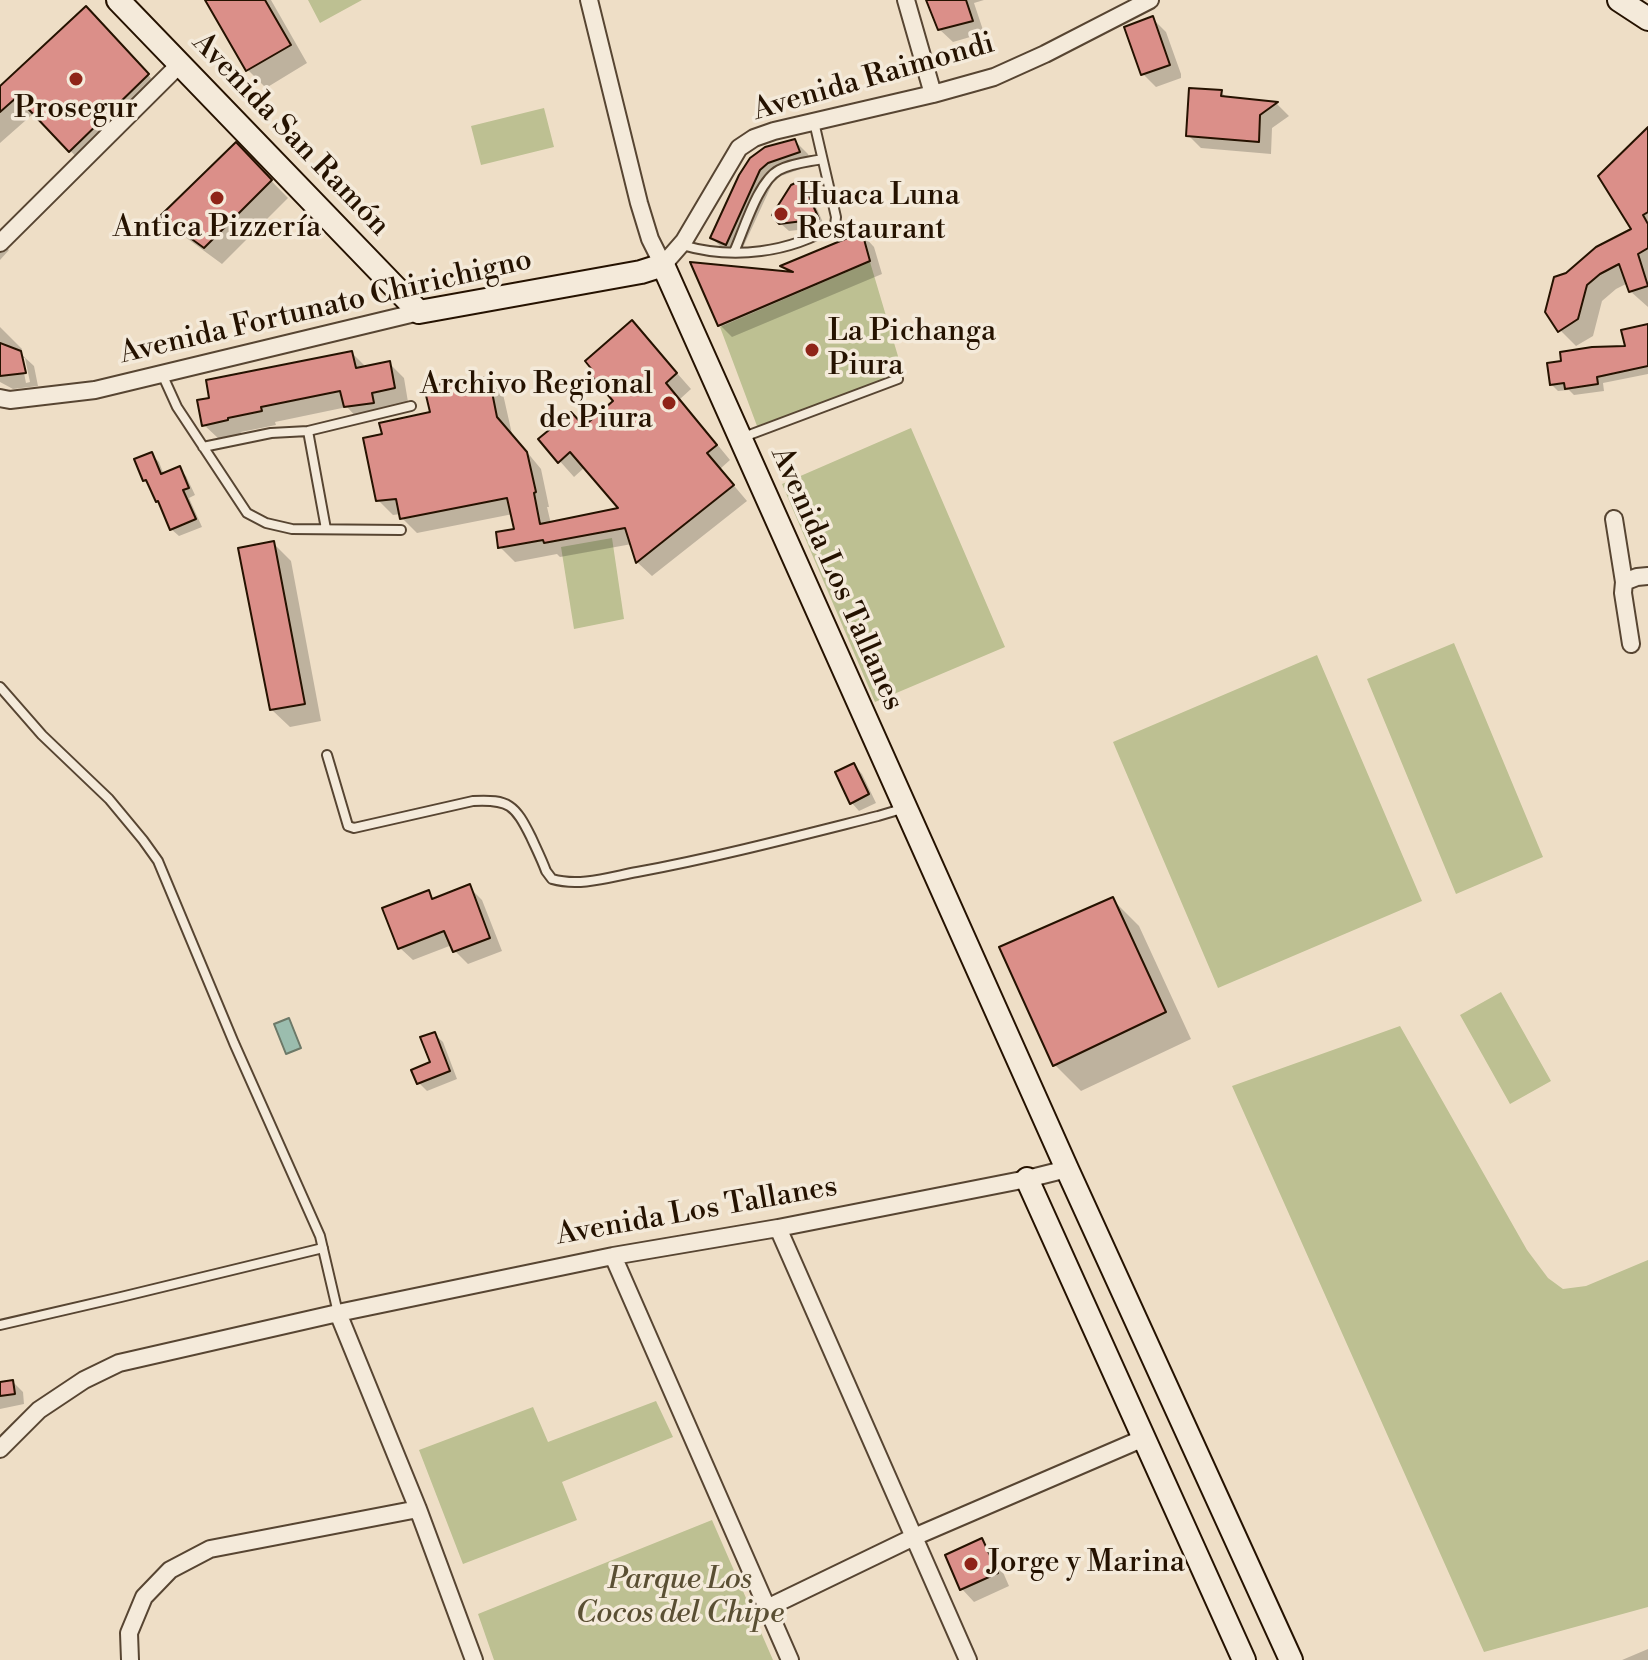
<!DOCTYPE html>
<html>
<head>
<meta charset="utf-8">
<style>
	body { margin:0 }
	canvas { display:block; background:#eedec6 }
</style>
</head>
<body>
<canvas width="1648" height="1660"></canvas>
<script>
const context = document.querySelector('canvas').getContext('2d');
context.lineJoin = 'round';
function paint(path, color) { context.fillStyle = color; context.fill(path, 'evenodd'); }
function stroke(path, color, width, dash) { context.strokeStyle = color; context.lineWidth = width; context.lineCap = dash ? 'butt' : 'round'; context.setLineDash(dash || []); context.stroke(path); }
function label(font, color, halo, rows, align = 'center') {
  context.font = font + ' "Libre Bodoni",serif'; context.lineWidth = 7; context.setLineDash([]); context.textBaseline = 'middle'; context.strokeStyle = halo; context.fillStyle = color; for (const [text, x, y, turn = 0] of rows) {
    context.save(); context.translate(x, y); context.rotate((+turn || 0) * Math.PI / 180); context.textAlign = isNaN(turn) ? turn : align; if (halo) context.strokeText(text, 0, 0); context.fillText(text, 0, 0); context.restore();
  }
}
paint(new Path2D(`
	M 308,0 L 362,0 L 320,23 Z
	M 544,108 L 554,147 L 481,165 L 471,126 Z
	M 870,262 L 903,373 L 757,426 L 720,327 Z
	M 911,428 L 1005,647 L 875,702 L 782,484 Z
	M 612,538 L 624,619 L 574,629 L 561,547 Z
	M 1454,643 L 1543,857 L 1456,894 L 1367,679 Z
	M 1317,655 L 1422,901 L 1218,988 L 1113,742 Z
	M 1501,992 L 1551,1081 L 1510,1104 L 1460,1015 Z
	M 1400,1026 L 1527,1250 L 1548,1278 L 1563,1289 L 1586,1286 L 1648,1260 L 1648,1607 L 1484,1652 L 1232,1086 Z
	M 656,1401 L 673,1437 L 562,1482 L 577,1520 L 463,1564 L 419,1450 L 533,1407 L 548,1442 Z
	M 712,1520 L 773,1660 L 494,1660 L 478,1614 Z`), '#bdc092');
const water = new Path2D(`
	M 289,1018 L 301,1048 L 286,1054 L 274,1024 Z`);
paint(water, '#9bbdae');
stroke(water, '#6c7968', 2);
paint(new Path2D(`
	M 208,0 L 271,0 L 307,63 L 266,88 L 248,70 Z
	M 929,0 L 984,0 L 974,3 L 984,33 L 953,42 L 939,29 Z
	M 1153,19 L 1166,32 L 1181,74 L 1181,78 L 1156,87 L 1143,74 Z
	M 102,25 L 164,92 L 86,167 L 34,113 L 0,143 L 0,88 Z
	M 1221,92 L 1228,99 L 1277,104 L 1289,116 L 1272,128 L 1271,154 L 1201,148 L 1188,135 Z
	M 1648,130 L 1648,307 L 1630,291 L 1628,283 L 1616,289 L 1602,301 L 1593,336 L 1576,346 L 1560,330 L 1567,275 L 1634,229 Z
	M 795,141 L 808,154 L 812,165 L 781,176 L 773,182 L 739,256 L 725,251 L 712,238 L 745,168 Z
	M 236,145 L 288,198 L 222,264 L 181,234 L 163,216 Z
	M 801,182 L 809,191 L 825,227 L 789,231 L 780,223 Z
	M 862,234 L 874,247 L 882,274 L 732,337 L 719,324 L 790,274 L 783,267 Z
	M 0,241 L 9,250 L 0,260 Z
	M 1648,326 L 1648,374 L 1603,383 L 1604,391 L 1574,395 L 1569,390 L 1558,391 L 1551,384 L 1627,347 Z
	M 0,327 L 22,349 L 20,353 L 34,366 L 38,386 L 13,389 L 0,382 ZM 21,358 L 25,358 L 30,382 L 26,383 Z
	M 646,338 L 691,389 L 680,399 L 730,460 L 720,469 L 747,501 L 652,576 L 637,562 L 632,544 L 560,557 L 557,554 L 515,562 L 500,547 L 517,531 L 513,514 L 417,533 L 402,518 L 401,514 L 393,515 L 378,500 L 384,436 L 432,414 L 488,379 L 503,394 L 512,434 L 541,469 L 549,507 L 547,507 L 551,524 L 622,509 L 585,467 L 574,477 L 541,440 L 585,428 L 615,401 Z
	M 352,353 L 367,368 L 389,363 L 404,378 L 408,402 L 386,407 L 388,417 L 360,421 L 347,407 L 275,422 L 276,425 L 241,432 L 242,434 L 219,439 L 204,425 Z
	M 151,454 L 159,462 L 164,475 L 179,468 L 186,476 L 195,495 L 189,498 L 202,527 L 179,536 L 171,529 L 161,505 L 157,501 L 151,487 L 145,480 Z
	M 273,543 L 291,561 L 321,721 L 290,727 L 272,710 Z
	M 854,765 L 862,774 L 876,803 L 859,811 L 851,802 Z
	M 469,887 L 482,900 L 502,951 L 468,964 L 455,951 L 452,945 L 413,960 L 400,948 L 428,893 L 435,900 Z
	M 1113,900 L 1139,926 L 1191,1039 L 1081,1091 L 1054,1064 Z
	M 434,1034 L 443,1042 L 457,1079 L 427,1091 L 419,1083 L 433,1064 Z
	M 13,1382 L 23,1392 L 24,1404 L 0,1409 L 0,1384 Z
	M 982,1541 L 995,1554 L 1009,1586 L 974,1602 L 962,1589 Z
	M 1648,1649 L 1648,1660 L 1622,1660 Z`), '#0003');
const building = new Path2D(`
	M 205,0 L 265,0 L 291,45 L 246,71 Z
	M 926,0 L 966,0 L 973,21 L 938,30 Z
	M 86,6 L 149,74 L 69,152 L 17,97 L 0,112 L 0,86 Z
	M 1153,16 L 1170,65 L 1141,75 L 1124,27 Z
	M 1189,88 L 1222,90 L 1221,96 L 1278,102 L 1260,115 L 1259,142 L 1186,136 Z
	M 1648,127 L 1648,212 L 1643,215 L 1648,224 L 1648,248 L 1638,254 L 1648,286 L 1629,292 L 1619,264 L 1600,274 L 1587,285 L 1578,319 L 1558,332 L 1545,312 L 1554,277 L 1566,273 L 1596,247 L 1631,229 L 1598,176 Z
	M 795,139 L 800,152 L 768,163 L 760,170 L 726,245 L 710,238 L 739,175 L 750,158 L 765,147 Z
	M 236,142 L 272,180 L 204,248 L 160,216 Z
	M 802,180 L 819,219 L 779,224 L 772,215 L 791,185 Z
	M 862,232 L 870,261 L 718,326 L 690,262 L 793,272 L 780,266 Z
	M 632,320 L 677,373 L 666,383 L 717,445 L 707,453 L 734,485 L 636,563 L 625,528 L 544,543 L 543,540 L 498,548 L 496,532 L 514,529 L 507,498 L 400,519 L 396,499 L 376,501 L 363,438 L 382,434 L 379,423 L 430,412 L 424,387 L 489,377 L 497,417 L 527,452 L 536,492 L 534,493 L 540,524 L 618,508 L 570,452 L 558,463 L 538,439 L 571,412 L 584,426 L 613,401 L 590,374 L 593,371 L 585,361 Z
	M 1648,324 L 1648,366 L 1597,377 L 1598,384 L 1565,389 L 1564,383 L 1550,385 L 1547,363 L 1561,361 L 1560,352 L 1592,347 L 1625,346 L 1621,330 Z
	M 0,343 L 21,351 L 26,373 L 0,376 Z
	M 352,351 L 356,368 L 390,361 L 395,388 L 372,393 L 374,403 L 344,407 L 340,391 L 261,407 L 262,411 L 228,418 L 228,420 L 202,426 L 197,400 L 209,398 L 206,380 Z
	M 152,452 L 161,474 L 180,466 L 189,488 L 183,490 L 196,519 L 170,530 L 158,501 L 156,502 L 146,480 L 143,481 L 134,459 Z
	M 274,541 L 305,704 L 270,710 L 238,548 Z
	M 854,763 L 869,794 L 850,804 L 835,772 Z
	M 470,884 L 490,938 L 453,952 L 444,931 L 398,949 L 382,908 L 429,890 L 432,899 Z
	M 1113,897 L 1166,1012 L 1053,1066 L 999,947 Z
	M 435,1032 L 450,1071 L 417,1084 L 411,1070 L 430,1062 L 420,1037 Z
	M 13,1380 L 15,1394 L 0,1396 L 0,1382 Z
	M 982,1538 L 998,1573 L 960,1590 L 945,1555 Z`);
paint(building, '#db8f89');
stroke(building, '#251200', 2);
const lane = new Path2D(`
	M 682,245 C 733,260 790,253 835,225 L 836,217 L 814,122
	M 734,252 C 744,230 758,181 779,170 C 792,163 808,162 822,159
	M 162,374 L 177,407 L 247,513 L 266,523 L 292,529 L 401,530
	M 308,431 L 326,529
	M 741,438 L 898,379
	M 203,447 L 271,433 L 308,431 L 411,406
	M 0,687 L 42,735 L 109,799 L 143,840 L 158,861 L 234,1043 L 320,1236 L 338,1313
	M 327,755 L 348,826 L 354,828 L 473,801 C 509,799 515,805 531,837 C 536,848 542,860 546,871 L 552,879 C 580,887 610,877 637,872 C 718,857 798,836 878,816 L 905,808
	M 0,1325 L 121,1297 L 323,1248`);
const street = new Path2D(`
	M 589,0 L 639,203 L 650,239 L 663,265 L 684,241 L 739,148 L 754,138 L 774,131 L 933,94 L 994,77 L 1045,54 L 1150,0
	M 906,0 L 933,94
	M 0,243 L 180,64
	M 0,398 L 10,400 L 95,390 L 419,312
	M 1614,519 L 1624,582
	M 1631,644 L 1623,593 L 1624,582 L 1637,577 L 1648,576
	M 778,1228 L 968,1660
	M 613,1256 L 790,1660
	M 338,1313 L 418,1509 L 474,1660
	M 0,1449 L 39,1410 L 84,1380 L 119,1363 L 338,1313 L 613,1256 L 778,1228 L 1027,1179 L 1067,1169
	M 767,1608 L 914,1537 L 1144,1438
	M 130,1660 L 129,1633 L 144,1597 L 170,1570 L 210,1549 L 418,1509`);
const secondary = new Path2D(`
	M 118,0 L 419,312 L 641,272 L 663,265 L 1067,1169 L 1291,1660
	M 1619,0 L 1648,19
	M 1027,1179 L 1244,1660`);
stroke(lane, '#574532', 12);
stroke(street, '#574532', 20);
stroke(secondary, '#251200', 26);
stroke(lane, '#f4eada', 8);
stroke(street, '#f4eada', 16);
stroke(secondary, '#f4eada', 22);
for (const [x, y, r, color] of [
	[76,79,8,"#8f2418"],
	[217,198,8,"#8f2418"],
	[781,214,8,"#8f2418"],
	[812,350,8,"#8f2418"],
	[669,403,8,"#8f2418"],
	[971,1564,8,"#8f2418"]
]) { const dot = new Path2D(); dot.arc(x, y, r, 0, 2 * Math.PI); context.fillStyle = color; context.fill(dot); stroke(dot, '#f4eada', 3); }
label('30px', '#251200', '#f4eada', [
	["Avenida Raimondi",874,78,-16],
	["Avenida San Ramón",290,135,46],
	["Avenida Fortunato Chirichigno",326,308,-13],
	["Avenida Los Tallanes",836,579,66],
	["Avenida Los Tallanes",697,1212,-10]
]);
label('30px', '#251200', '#f4eada', [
	["Prosegur",76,110,"center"],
	["Huaca Luna",797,197],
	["Restaurant",797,231],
	["Antica Pizzería",217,229,"center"],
	["La Pichanga",828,333],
	["Piura",828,367],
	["Archivo Regional",653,386,"right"],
	["de Piura",653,420,"right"],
	["Jorge y Marina",987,1564]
], 'left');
label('italic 30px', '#5a4f33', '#f4eada', [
	["Parque Los",680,1581],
	["Cocos del Chipe",680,1615]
]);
</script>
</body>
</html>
